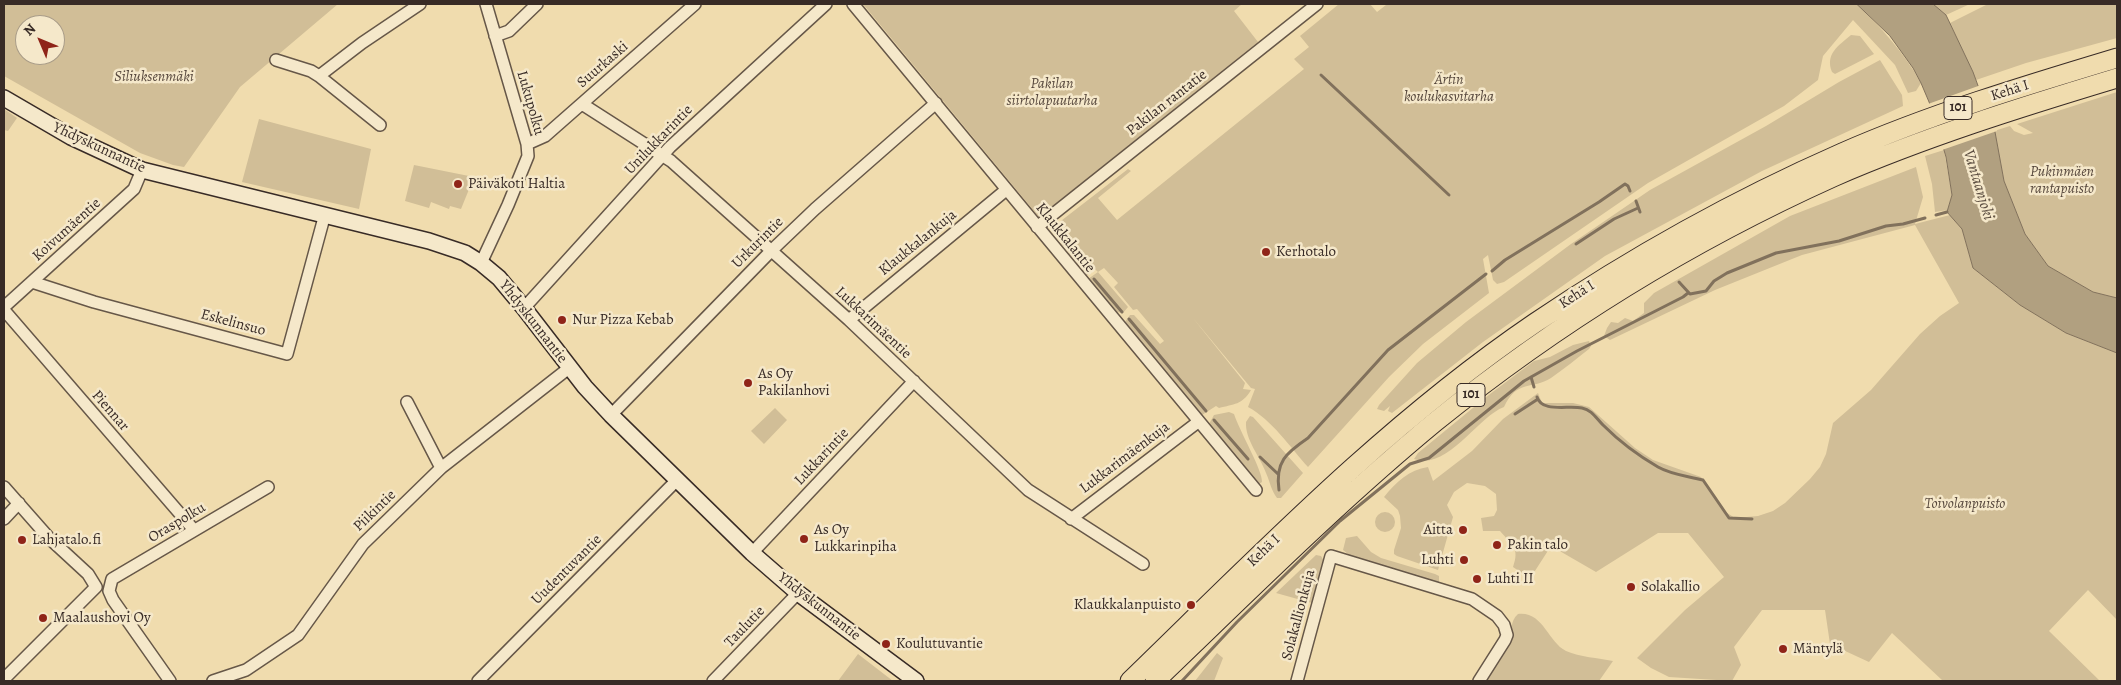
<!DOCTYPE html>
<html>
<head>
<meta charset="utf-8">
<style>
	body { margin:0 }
	#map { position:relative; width:2121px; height:685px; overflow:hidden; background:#f0dcae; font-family:Alegreya,serif }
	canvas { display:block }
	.frame { position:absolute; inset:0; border:5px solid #382b26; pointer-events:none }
	.north { position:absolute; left:15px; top:15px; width:50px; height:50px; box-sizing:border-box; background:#f5e8ca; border:1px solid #a99c88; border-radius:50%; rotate:315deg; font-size:14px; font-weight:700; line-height:20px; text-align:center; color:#382b26 }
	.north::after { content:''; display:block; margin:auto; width:18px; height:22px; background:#8f2418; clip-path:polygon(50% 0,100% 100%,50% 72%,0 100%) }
</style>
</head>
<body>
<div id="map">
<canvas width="2121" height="685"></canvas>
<div class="frame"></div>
<div class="north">N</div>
</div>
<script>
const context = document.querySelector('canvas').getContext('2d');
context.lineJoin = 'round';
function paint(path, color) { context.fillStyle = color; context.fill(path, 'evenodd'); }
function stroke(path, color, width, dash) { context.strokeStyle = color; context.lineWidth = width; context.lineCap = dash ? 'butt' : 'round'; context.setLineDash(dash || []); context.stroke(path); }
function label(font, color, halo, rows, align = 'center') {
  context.font = font + ' Alegreya,serif'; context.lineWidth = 5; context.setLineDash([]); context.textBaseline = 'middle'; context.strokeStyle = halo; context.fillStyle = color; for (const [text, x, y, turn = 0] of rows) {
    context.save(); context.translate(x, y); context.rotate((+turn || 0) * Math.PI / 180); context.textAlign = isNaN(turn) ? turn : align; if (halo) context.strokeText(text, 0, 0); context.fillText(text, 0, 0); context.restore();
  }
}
paint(new Path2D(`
	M 4,4 L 338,4 L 240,87 L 184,167 L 173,165 L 140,153 L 4,76 ZM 25,25 L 55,25 L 55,55 L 25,55 Z
	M 863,4 L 1242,4 L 1234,11 L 1258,42 L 1039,217 Z
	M 1339,4 L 1370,4 L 1377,12 L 1386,5 L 1385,4 L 1857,4 C 1881,28 1904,52 1921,83 L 1916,91 L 1908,93 L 1895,65 L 1853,20 L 1823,56 L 1818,80 L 1784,106 L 1648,183 L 1504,282 L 1497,284 L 1493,280 L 1488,255 L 1483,259 L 1489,293 L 1423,344 L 1389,377 L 1308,467 C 1290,447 1272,420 1248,407 L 1255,389 L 1251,388 L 1193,318 L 1245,383 L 1243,389 L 1251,390 C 1242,405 1234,404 1219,408 L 1216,406 L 1202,415 L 1125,322 L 1130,315 L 1134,315 L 1160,344 L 1164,341 L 1137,309 L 1133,310 L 1114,287 L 1118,283 L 1104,268 L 1098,272 L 1128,307 L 1123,313 L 1116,312 L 1088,279 L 1098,272 L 1095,269 L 1086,276 L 1052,230 L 1057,224 L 1128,169 L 1131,171 L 1098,198 L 1117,220 L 1304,69 L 1294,59 L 1309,47 L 1300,36 Z
	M 1933,4 L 1970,4 L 1946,15 Z
	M 1988,4 L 2117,4 L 2117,38 L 2026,63 L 1976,80 L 1950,23 Z
	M 1851,35 L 1860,36 L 1874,54 L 1835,74 L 1832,72 C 1825,54 1838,46 1851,35 Z
	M 1880,60 L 1902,95 L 1903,106 L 1762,171 L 1605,256 L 1483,342 L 1392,413 L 1388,411 L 1390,406 L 1384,411 L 1377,409 L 1379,405 L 1417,363 L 1466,322 L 1571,244 L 1650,190 L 1766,126 L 1839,82 Z
	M 2117,92 L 2117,298 L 2093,292 L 2048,266 L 2025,234 L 2016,212 L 2004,181 L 1994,131 L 2010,126 L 2014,131 L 2024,135 L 2033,133 L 2017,124 Z
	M 4,109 L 17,118 L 8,131 L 4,130 Z
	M 259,119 L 371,149 L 359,209 L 242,182 Z
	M 1944,150 L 1952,195 L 1948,210 L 1935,212 L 1932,184 L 1925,156 Z
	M 414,165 L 474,177 L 461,209 L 450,206 L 449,209 L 431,202 L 429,208 L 405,201 Z
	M 1916,167 L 1923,197 L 1915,224 L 1950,215 L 1962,229 L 1973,268 L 2020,305 L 2066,333 L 2117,353 L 2117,620 L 2088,590 L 2049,631 L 2100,681 L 1943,681 L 1892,633 L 1869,662 L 1830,644 L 1825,610 L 1762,610 L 1734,647 L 1741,665 L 1732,681 L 1669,677 L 1651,668 L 1637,658 L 1685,610 L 1724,577 L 1688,533 L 1658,533 L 1596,572 L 1551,546 L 1533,574 L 1524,570 L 1522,573 L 1513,567 C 1520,548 1512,545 1500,531 L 1483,531 L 1481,518 L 1494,516 L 1497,510 L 1496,494 L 1485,486 L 1467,483 L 1454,492 L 1447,505 L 1453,517 L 1438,570 L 1397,556 L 1394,554 L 1394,550 L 1401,528 L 1400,516 L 1398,510 L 1384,497 C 1396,482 1409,470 1428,467 L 1433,481 L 1472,451 L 1503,419 L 1538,393 L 1542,403 L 1573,403 L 1589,407 L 1635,448 L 1653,460 L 1701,477 L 1724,511 L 1735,518 L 1758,516 L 1773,511 L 1785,503 L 1810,479 L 1820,467 L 1826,454 L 1833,423 L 1871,390 L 1920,334 L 1940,316 L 1959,303 L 1915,225 L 1802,255 L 1715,290 L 1610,340 L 1604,336 L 1607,328 L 1611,322 L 1618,323 L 1625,318 L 1633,321 L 1644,313 L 1644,303 L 1654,293 L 1790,216 Z
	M 1589,341 L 1591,346 L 1589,349 C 1576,359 1564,369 1551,378 C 1532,390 1517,379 1504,407 C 1477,417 1448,471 1414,459 L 1418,453 L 1490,394 L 1534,361 L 1550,357 L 1573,345 Z
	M 775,408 L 787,420 L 764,444 L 751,431 Z
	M 1229,412 L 1234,414 C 1239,430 1263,471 1262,482 L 1259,484 L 1209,424 L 1214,415 Z
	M 1250,416 L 1253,417 L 1303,473 L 1281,498 L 1277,498 C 1271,490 1270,482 1266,473 C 1260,456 1245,440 1246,422 Z
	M1375 522a10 10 0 1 1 20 0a10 10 0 1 1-20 0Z
	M 1357,536 L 1371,552 L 1381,558 L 1435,574 L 1439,576 L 1439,584 L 1354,559 L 1343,550 L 1346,538 Z
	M 1316,555 L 1321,556 L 1324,561 L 1312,603 L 1276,593 Z
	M 1518,614 C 1543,611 1548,642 1566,651 C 1580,657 1598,658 1613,661 L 1599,681 L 1484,681 C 1494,669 1505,656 1510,640 C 1513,631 1509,622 1518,614 Z
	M 1217,653 L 1223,658 L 1214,681 L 1195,681 Z
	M 858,654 L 893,681 L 838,681 Z`), '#d1be97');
const water = new Path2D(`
	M 1857,4 L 1933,4 L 1946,15 L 1973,72 L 1995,132 L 2004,181 L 2025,234 L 2048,266 L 2093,292 L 2117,298 L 2117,353 L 2066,333 L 2020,305 L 1973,268 L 1962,229 L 1947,212 L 1952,195 L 1946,157 L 1932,109 L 1921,83 L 1913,68 L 1890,36 Z`);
paint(water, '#b1a080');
stroke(water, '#81715c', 1);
paint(new Path2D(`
	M 1981,85 L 1988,106 L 1930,109 L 1928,104 Z
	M 1990,110 L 1997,131 L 1942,150 L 1936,130 Z`), '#f0dcae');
stroke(new Path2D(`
	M 1321,75 L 1449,195
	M 1636,201 L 1640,212
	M 1936,215 L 1947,212
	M 1057,235 L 1088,272
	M 1576,244 L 1614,219 L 1638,208
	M 1492,271 L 1505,260 L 1599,202 L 1625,184 L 1628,186 L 1630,191
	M 1094,279 L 1122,312
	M 1679,282 L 1690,294 L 1706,291 L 1714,281 L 1727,273 L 1776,253 L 1839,241 L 1886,226 L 1903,224 L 1925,218
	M 1129,319 L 1206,411
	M 1531,377 L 1534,387
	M 1537,397 C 1542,413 1568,405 1582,408 C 1592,410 1596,418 1603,425 C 1619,441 1639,456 1658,467 C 1672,475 1688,476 1703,480 L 1729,518 L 1752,519
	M 1515,414 L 1538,399
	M 1214,420 L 1248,459
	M 1260,457 L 1278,474
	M 1279,490 C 1275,462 1286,453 1308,438 L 1388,350 L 1486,274
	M 1182,681 L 1237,622 L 1340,521 L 1410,464 L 1429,458 L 1524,381 L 1577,351 L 1683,297 L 1688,293`), '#81715c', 3);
const minor = new Path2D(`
	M 853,4 L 1256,490
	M 495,36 L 509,31 L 537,4
	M 276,60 L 311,71 L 319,76 L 362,43 L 420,4
	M 319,76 L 380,125
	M 582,104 L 671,161 L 849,320 L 1028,490 L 1143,564
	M 527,144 L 545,136 L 695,4
	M 1037,227 L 1317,4
	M 481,263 L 508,205 L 528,156 L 527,144 L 486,4
	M 32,282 L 94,302 L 287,354 L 325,214
	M 4,307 L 134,189 L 142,170
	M 524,308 L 670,147 L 826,4
	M 4,310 L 194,530
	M 849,320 L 1006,190
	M 407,402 L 441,468
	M 611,415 L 772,250 L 815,209 L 936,103
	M 4,487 L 49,538 L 88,574 L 96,587 L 4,679
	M 4,519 L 19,503
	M 1071,519 L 1198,422
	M 752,553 L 914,381
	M 170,681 L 113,600 L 109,591 L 112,579 L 268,487
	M 213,681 L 246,670 L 298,635 L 363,544 L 441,468 L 569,368
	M 478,681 L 677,480
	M 713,681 L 798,593
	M 1297,681 L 1331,556 L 1472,599 L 1497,616 L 1504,625 L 1507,635 L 1505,640 L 1479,681`);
const secondary = new Path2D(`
	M 4,98 L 71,137 L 142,170 L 429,241 L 465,253 L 481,263 L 499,278 L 524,308 L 585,387 L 611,415 L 752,553 L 798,593 L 916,681`);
const trunk = new Path2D(`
	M 1130,681 C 1259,556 1385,425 1535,323 C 1631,258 1735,200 1842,153 C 1931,114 2024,86 2117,58
	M 1155,681 C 1247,593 1337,503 1435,422 C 1556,324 1691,241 1833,177 C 1925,137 2021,107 2117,78`);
stroke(minor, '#665748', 14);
stroke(secondary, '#382b26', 18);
stroke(trunk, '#382b26', 21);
stroke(minor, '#f5e8ca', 11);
stroke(secondary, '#f5e8ca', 15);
stroke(trunk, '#f0dcae', 19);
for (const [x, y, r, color] of [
	[458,184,5,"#8f2418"],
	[1266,252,5,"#8f2418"],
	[562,320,5,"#8f2418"],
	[748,383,5,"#8f2418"],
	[1463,530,5,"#8f2418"],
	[804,539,5,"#8f2418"],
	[22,540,5,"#8f2418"],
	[1497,545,5,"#8f2418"],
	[1464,560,5,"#8f2418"],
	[1477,579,5,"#8f2418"],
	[1631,587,5,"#8f2418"],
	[1191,605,5,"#8f2418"],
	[43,618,5,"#8f2418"],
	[886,644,5,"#8f2418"],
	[1783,649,5,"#8f2418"]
]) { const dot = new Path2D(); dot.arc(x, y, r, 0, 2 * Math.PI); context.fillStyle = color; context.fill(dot); stroke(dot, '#f5e8ca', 2); }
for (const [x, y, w] of [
	[1958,108,28],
	[1471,395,28]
]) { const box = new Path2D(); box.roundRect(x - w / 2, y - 11.5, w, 23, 4); context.fillStyle = '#f5e8ca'; context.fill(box); stroke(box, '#382b26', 1); }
label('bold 14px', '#382b26', null, [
	["101",1958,108],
	["101",1471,395]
]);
label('15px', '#382b26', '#f5e8ca', [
	["Suurkaski",603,65,-41],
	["Kehä I",2010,91,-18],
	["Lukupolku",530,103,74],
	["Pakilan rantatie",1167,103,-38],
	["Unilukkarintie",659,140,-46],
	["Yhdyskunnantie",99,148,25],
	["Koivumäentie",67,230,-42],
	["Klaukkalantie",1065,238,51],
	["Urkurintie",758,243,-45],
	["Klaukkalankuja",918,243,-39],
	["Kehä I",1577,295,-33],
	["Yhdyskunnantie",533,322,52],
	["Eskelinsuo",233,323,15],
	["Lukkarimäentie",873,323,43],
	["Piennar",110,411,49],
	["Lukkarintie",822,457,-47],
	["Lukkarimäenkuja",1125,458,-37],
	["Piikintie",375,511,-44],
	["Oraspolku",177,523,-31],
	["Kehä I",1264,551,-44],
	["Uudentuvantie",567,570,-45],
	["Yhdyskunnantie",819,607,38],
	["Solakallionkuja",1299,615,-75],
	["Taulutie",745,627,-46]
]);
label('italic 15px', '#57483d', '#f5e8ca', [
	["Siliuksenmäki",154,77],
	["Ärtin",1449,80],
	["koulukasvitarha",1449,97],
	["Pakilan",1052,84],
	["siirtolapuutarha",1052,101],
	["Pukinmäen",2062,172],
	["rantapuisto",2062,189],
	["Toivolanpuisto",1965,504]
]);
label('15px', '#382b26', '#f5e8ca', [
	["Päiväkoti Haltia",468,184],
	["Kerhotalo",1276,252],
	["Nur Pizza Kebab",572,320],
	["As Oy",758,374],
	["Pakilanhovi",758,391],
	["As Oy",814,530],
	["Lukkarinpiha",814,547],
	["Aitta",1453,530,"right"],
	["Lahjatalo.fi",32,540],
	["Pakin talo",1507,545],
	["Luhti",1454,560,"right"],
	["Luhti II",1487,579],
	["Solakallio",1641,587],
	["Klaukkalanpuisto",1181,605,"right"],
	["Maalaushovi Oy",53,618],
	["Koulutuvantie",896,644],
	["Mäntylä",1793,649]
], 'left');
label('italic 16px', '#5c4e41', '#f5e8ca', [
	["Vantaanjoki",1978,185,73]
]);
</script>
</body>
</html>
